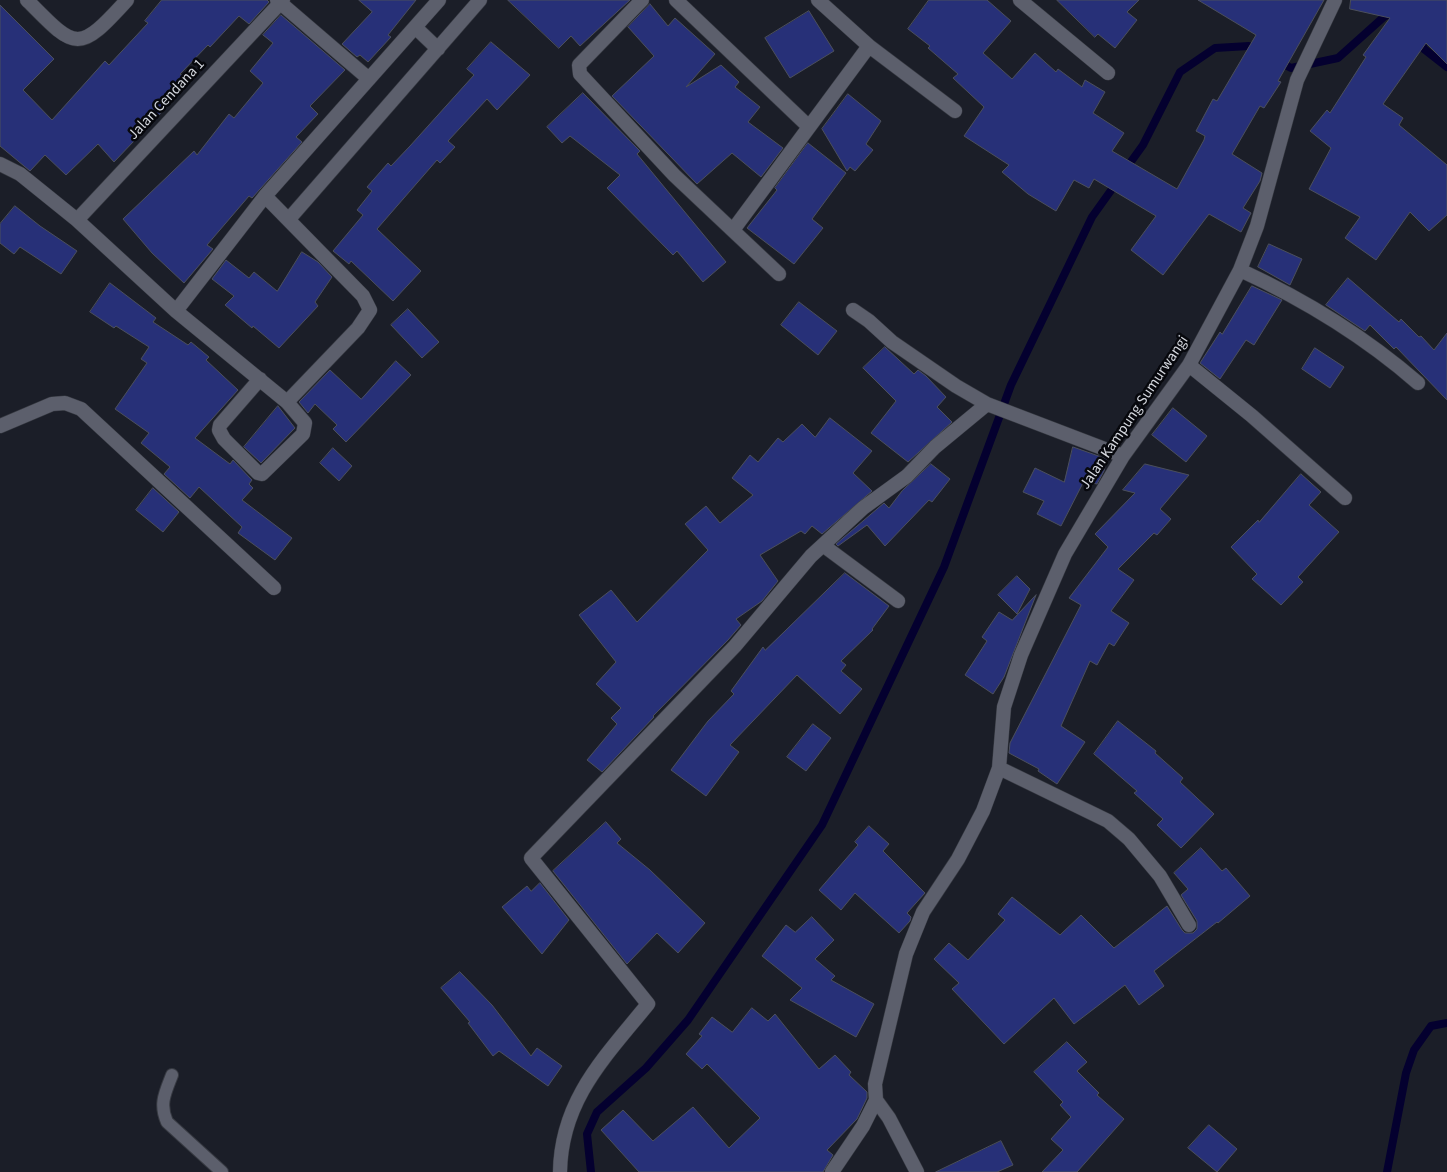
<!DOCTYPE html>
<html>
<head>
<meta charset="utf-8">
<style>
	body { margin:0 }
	canvas { display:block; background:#1b1e28 }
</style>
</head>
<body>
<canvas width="1447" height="1172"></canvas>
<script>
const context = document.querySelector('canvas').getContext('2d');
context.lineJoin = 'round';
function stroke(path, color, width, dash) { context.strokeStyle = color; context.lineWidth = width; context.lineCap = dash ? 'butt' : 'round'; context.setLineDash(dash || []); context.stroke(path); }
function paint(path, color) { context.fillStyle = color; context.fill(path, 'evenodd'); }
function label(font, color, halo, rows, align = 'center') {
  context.font = font + ' "Source Sans 3",sans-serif'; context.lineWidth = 5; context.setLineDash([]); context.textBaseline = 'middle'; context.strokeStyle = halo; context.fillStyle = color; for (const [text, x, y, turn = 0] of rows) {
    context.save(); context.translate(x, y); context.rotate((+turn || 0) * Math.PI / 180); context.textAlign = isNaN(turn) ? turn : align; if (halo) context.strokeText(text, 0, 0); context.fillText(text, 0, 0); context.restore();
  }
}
stroke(new Path2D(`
	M 1419,38 L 1424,49 L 1447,67
	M 1278,61 L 1291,68 L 1338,58 L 1386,15 L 1393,16
	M 1125,170 L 1143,145 L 1180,72 L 1215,48 L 1249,46 L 1257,50
	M 591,1172 L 587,1134 L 597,1112 L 646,1068 L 688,1020 L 822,825 L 944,567 L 1011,385 L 1092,217 L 1117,182
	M 1387,1172 L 1406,1073 L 1414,1050 L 1431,1026 L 1447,1023`), '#04002f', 8);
const building = new Path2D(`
	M 162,0 L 267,0 L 269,2 L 249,24 L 239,16 L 210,47 L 208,45 L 180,74 L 184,77 L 169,94 L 174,99 L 114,162 L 98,144 L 66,175 L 45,155 L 30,171 L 0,146 L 0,5 L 54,59 L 23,90 L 52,120 L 105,61 L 109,65 L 148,23 L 145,21 Z
	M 359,0 L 416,0 L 388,35 L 391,37 L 368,62 L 360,55 L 357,57 L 342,44 L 372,12 Z
	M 508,0 L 630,0 L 580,46 L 571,36 L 559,48 Z
	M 929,0 L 987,0 L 1011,21 L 983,53 L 1012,79 L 1035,53 L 1056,72 L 1058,69 L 1082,87 L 1085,80 L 1105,92 L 1093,113 L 1124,133 L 1112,151 L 1177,189 L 1204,140 L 1205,136 L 1196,131 L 1213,99 L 1217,101 L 1256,35 L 1198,0 L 1324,0 L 1278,81 L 1281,82 L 1264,108 L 1260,106 L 1232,154 L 1262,173 L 1260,181 L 1243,208 L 1251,213 L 1241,232 L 1209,214 L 1163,275 L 1131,250 L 1156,216 L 1094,179 L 1089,188 L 1074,180 L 1056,211 L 1028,194 L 1002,172 L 1009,165 L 964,136 L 984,107 L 953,78 L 958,74 L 928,48 L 930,46 L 908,29 Z
	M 1057,0 L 1139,0 L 1127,12 L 1137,20 L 1115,48 L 1098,34 L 1095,37 Z
	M 1351,0 L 1447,0 L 1447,64 L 1426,43 L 1383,104 L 1403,118 L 1399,125 L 1447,165 L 1447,215 L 1429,231 L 1410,212 L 1376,260 L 1345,238 L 1360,217 L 1309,189 L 1331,148 L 1310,131 L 1327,110 L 1330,113 L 1366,57 L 1363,55 L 1390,18 L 1350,9 Z
	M 650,4 L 668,26 L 675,18 L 715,54 L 686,87 L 721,65 L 739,82 L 735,87 L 760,107 L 748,122 L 783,148 L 761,177 L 732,153 L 697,184 L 612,96 L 654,56 L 628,27 Z
	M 809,11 L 834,51 L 790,78 L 765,38 Z
	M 281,15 L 345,70 L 310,106 L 318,114 L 296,137 L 302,142 L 252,198 L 249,196 L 207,245 L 213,249 L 184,283 L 152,253 L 123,219 L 194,151 L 197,155 L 229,114 L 234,118 L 263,83 L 250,71 L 273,43 L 263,35 Z
	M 491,42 L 530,75 L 497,110 L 487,99 L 448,141 L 455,147 L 440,163 L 437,160 L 377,229 L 421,271 L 393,301 L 351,261 L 349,264 L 333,251 L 363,215 L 357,210 L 372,191 L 367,187 L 388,163 L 391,166 L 410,146 L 474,75 L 467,69 Z
	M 583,93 L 640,151 L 637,154 L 726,262 L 703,282 L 677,251 L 673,255 L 607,188 L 620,175 L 570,136 L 562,143 L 547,127 Z
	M 848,94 L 881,121 L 866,144 L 873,150 L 855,171 L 850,167 L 847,171 L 822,129 Z
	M 808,143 L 846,173 L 812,219 L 823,228 L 794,264 L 747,228 L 777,190 L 775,188 Z
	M 15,206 L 40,226 L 77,251 L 61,274 L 20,247 L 14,254 L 0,243 L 0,224 Z
	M 1269,244 L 1302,259 L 1290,285 L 1258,267 Z
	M 302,252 L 318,262 L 332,277 L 315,302 L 318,306 L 279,348 L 253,326 L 252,328 L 225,305 L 234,296 L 212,279 L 226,260 L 249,278 L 254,272 L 277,291 Z
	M 1348,278 L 1399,322 L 1401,319 L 1419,337 L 1421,336 L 1434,350 L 1447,333 L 1447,400 L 1396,347 L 1394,349 L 1370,325 L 1365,331 L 1326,305 Z
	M 110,283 L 156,318 L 153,322 L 188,345 L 191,342 L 209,357 L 206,360 L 238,390 L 195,438 L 230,464 L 233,460 L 252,480 L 249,484 L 253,488 L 242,500 L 292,538 L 275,560 L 238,533 L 242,527 L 199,487 L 190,498 L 164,474 L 170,467 L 141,443 L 149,433 L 115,409 L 147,363 L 141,359 L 149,347 L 116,326 L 114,328 L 90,312 Z
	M 1252,286 L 1282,300 L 1254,345 L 1246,340 L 1220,379 L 1200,363 L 1220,332 L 1222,334 Z
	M 799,302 L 837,331 L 818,355 L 781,325 Z
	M 408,309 L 439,342 L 422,358 L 391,325 Z
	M 885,347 L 914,374 L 918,370 L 926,376 L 946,397 L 937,407 L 952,422 L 908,462 L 871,433 L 896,401 L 863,368 Z
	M 1315,348 L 1344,367 L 1330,388 L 1302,369 Z
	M 396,361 L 411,375 L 346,442 L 333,429 L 337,425 L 315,404 L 308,413 L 299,402 L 330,370 L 361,399 Z
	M 278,406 L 295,428 L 261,463 L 244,447 Z
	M 1173,408 L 1207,436 L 1186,462 L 1152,435 Z
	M 830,418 L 872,451 L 853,473 L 872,491 L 822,534 L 812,526 L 805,534 L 801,531 L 760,555 L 778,581 L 762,601 L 736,619 L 741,625 L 728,640 L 653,716 L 654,717 L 602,772 L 587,760 L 617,724 L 611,718 L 621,708 L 596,684 L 616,662 L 579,615 L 611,590 L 637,622 L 708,550 L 685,524 L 706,506 L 720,523 L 753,495 L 732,478 L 750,455 L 758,462 L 778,438 L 783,442 L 802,424 L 815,437 Z
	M 1073,447 L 1107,459 L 1104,471 L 1097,484 L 1084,481 L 1061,526 L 1037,514 L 1044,501 L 1023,492 L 1035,468 L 1064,482 Z
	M 333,448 L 352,466 L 339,481 L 320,463 Z
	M 931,464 L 950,479 L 932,502 L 929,500 L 885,546 L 867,525 L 838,546 L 836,544 L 884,503 L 889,508 L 902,491 Z
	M 1145,464 L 1189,475 L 1160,509 L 1171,519 L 1157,535 L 1154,533 L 1118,569 L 1134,580 L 1111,611 L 1129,623 L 1114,646 L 1109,643 L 1097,665 L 1090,661 L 1061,726 L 1085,742 L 1057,784 L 1038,771 L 1039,769 L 1009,753 L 1010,743 L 1081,605 L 1069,598 L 1108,547 L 1095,534 L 1135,493 L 1123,490 Z
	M 1301,474 L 1321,492 L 1309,505 L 1339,532 L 1298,577 L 1303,582 L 1281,605 L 1252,579 L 1257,574 L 1231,547 L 1258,520 L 1259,522 Z
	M 153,488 L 179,512 L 163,532 L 136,510 Z
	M 845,573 L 889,606 L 872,629 L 873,630 L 841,661 L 846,665 L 841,671 L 862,689 L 840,714 L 797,675 L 730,745 L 739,752 L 706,796 L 671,770 L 708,721 L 734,694 L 731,691 L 763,647 L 765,650 Z
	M 1017,576 L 1030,589 L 1017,614 L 998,595 Z
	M 1036,595 L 1004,677 L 993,694 L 965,675 L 987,641 L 982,637 L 999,612 L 1012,620 Z
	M 1118,721 L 1156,751 L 1155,753 L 1183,778 L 1180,782 L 1214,814 L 1181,848 L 1157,825 L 1163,819 L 1134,793 L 1137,791 L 1094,754 Z
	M 813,724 L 831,738 L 806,771 L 787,757 Z
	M 606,822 L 621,839 L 617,843 L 650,870 L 705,923 L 678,953 L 657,933 L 627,964 L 553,871 Z
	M 869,826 L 889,844 L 883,851 L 925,893 L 907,913 L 911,917 L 910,921 L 899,933 L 855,893 L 841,910 L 819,890 L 858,845 L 855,842 Z
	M 1201,848 L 1222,871 L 1226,868 L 1250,896 L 1218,923 L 1217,922 L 1154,971 L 1164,986 L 1139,1005 L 1125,985 L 1074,1024 L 1054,998 L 1004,1044 L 952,989 L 959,983 L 934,959 L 949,943 L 968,960 L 1005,920 L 998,914 L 1012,897 L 1060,935 L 1081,915 L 1114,948 L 1167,906 L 1182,930 L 1185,933 L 1193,933 L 1197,929 L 1197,921 L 1181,895 L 1188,889 L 1174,873 Z
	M 540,883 L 569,920 L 542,954 L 502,907 L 527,886 L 531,891 Z
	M 812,917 L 834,940 L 815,959 L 835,976 L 831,980 L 874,1004 L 856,1037 L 790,1000 L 802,988 L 762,956 L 786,925 L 795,932 Z
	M 460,972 L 492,1005 L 531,1056 L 537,1048 L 562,1066 L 548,1086 L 499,1051 L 493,1056 L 468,1023 L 470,1022 L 441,988 Z
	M 752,1008 L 768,1021 L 775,1014 L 819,1069 L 835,1055 L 851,1072 L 849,1075 L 867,1092 L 867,1098 L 857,1119 L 827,1150 L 833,1155 L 823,1172 L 639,1172 L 601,1130 L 623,1110 L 653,1141 L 693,1107 L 729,1148 L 760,1118 L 707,1064 L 702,1069 L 686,1054 L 702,1036 L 699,1034 L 712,1017 L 732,1032 Z
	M 1067,1042 L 1087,1062 L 1077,1071 L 1099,1093 L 1097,1095 L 1124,1119 L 1077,1172 L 1042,1172 L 1063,1150 L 1051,1139 L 1071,1117 L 1060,1105 L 1063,1102 L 1034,1072 Z
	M 1209,1125 L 1237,1149 L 1217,1172 L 1188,1148 Z
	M 1001,1141 L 1013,1165 L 997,1172 L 936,1172 Z`);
paint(building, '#273078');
stroke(building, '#4b4f5c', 1);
const service = new Path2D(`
	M 172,1075 C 165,1093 159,1104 167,1122 L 222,1172`);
const minor = new Path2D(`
	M 27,0 C 76,50 78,54 127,0
	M 277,0 L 369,79
	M 642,0 L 579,65 L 580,74 L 674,175 L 779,274
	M 676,0 L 808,126
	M 818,0 L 869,46 L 955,111
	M 1020,0 L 1108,73
	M 415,27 L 438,49
	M 0,164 L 20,174 L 77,220 L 176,311 L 287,402 L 305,423 L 303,434 L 262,474 L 258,473 L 224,439 L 219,430 L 220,425 L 260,379
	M 265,196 L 363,296 L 370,310 L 358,328 L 287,402
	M 289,219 L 480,0
	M 77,220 L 283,0
	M 733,230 L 869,46
	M 1240,270 C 1305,300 1364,336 1418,383
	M 853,310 L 869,321 L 892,342 L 956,386 L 987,404 L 1123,456
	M 176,311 L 265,196 L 439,0
	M 1189,365 L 1252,416 L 1345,498
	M 0,426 L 52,404 L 65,403 L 81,409 L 274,588
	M 824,546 L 898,601
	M 999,768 L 1108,821 L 1129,839 L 1160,876 L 1189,925
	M 876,1100 L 889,1118 L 917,1172
	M 560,1172 C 561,1100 605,1057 648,1004 L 531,858 L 735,646 L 811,556 L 863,508 L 907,476 L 935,447 L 987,404
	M 832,1172 L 863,1126 L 876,1100 L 875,1084 L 906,954 L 923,912 L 958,859 L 983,811 L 999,768 L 1004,707 L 1021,655 L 1065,554 L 1123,456 L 1189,365 L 1240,270 L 1257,226 L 1297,80 L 1335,0`);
stroke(service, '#373a42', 14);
stroke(minor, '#373a42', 15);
stroke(service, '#5c5f6c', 12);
stroke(minor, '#5c5f6c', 14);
label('15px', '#d4d7de', '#07080d', [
	["Jalan Cendana 1",167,100,-47],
	["Jalan Kampung Sumurwangi",1135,413,-56]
]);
</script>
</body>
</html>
